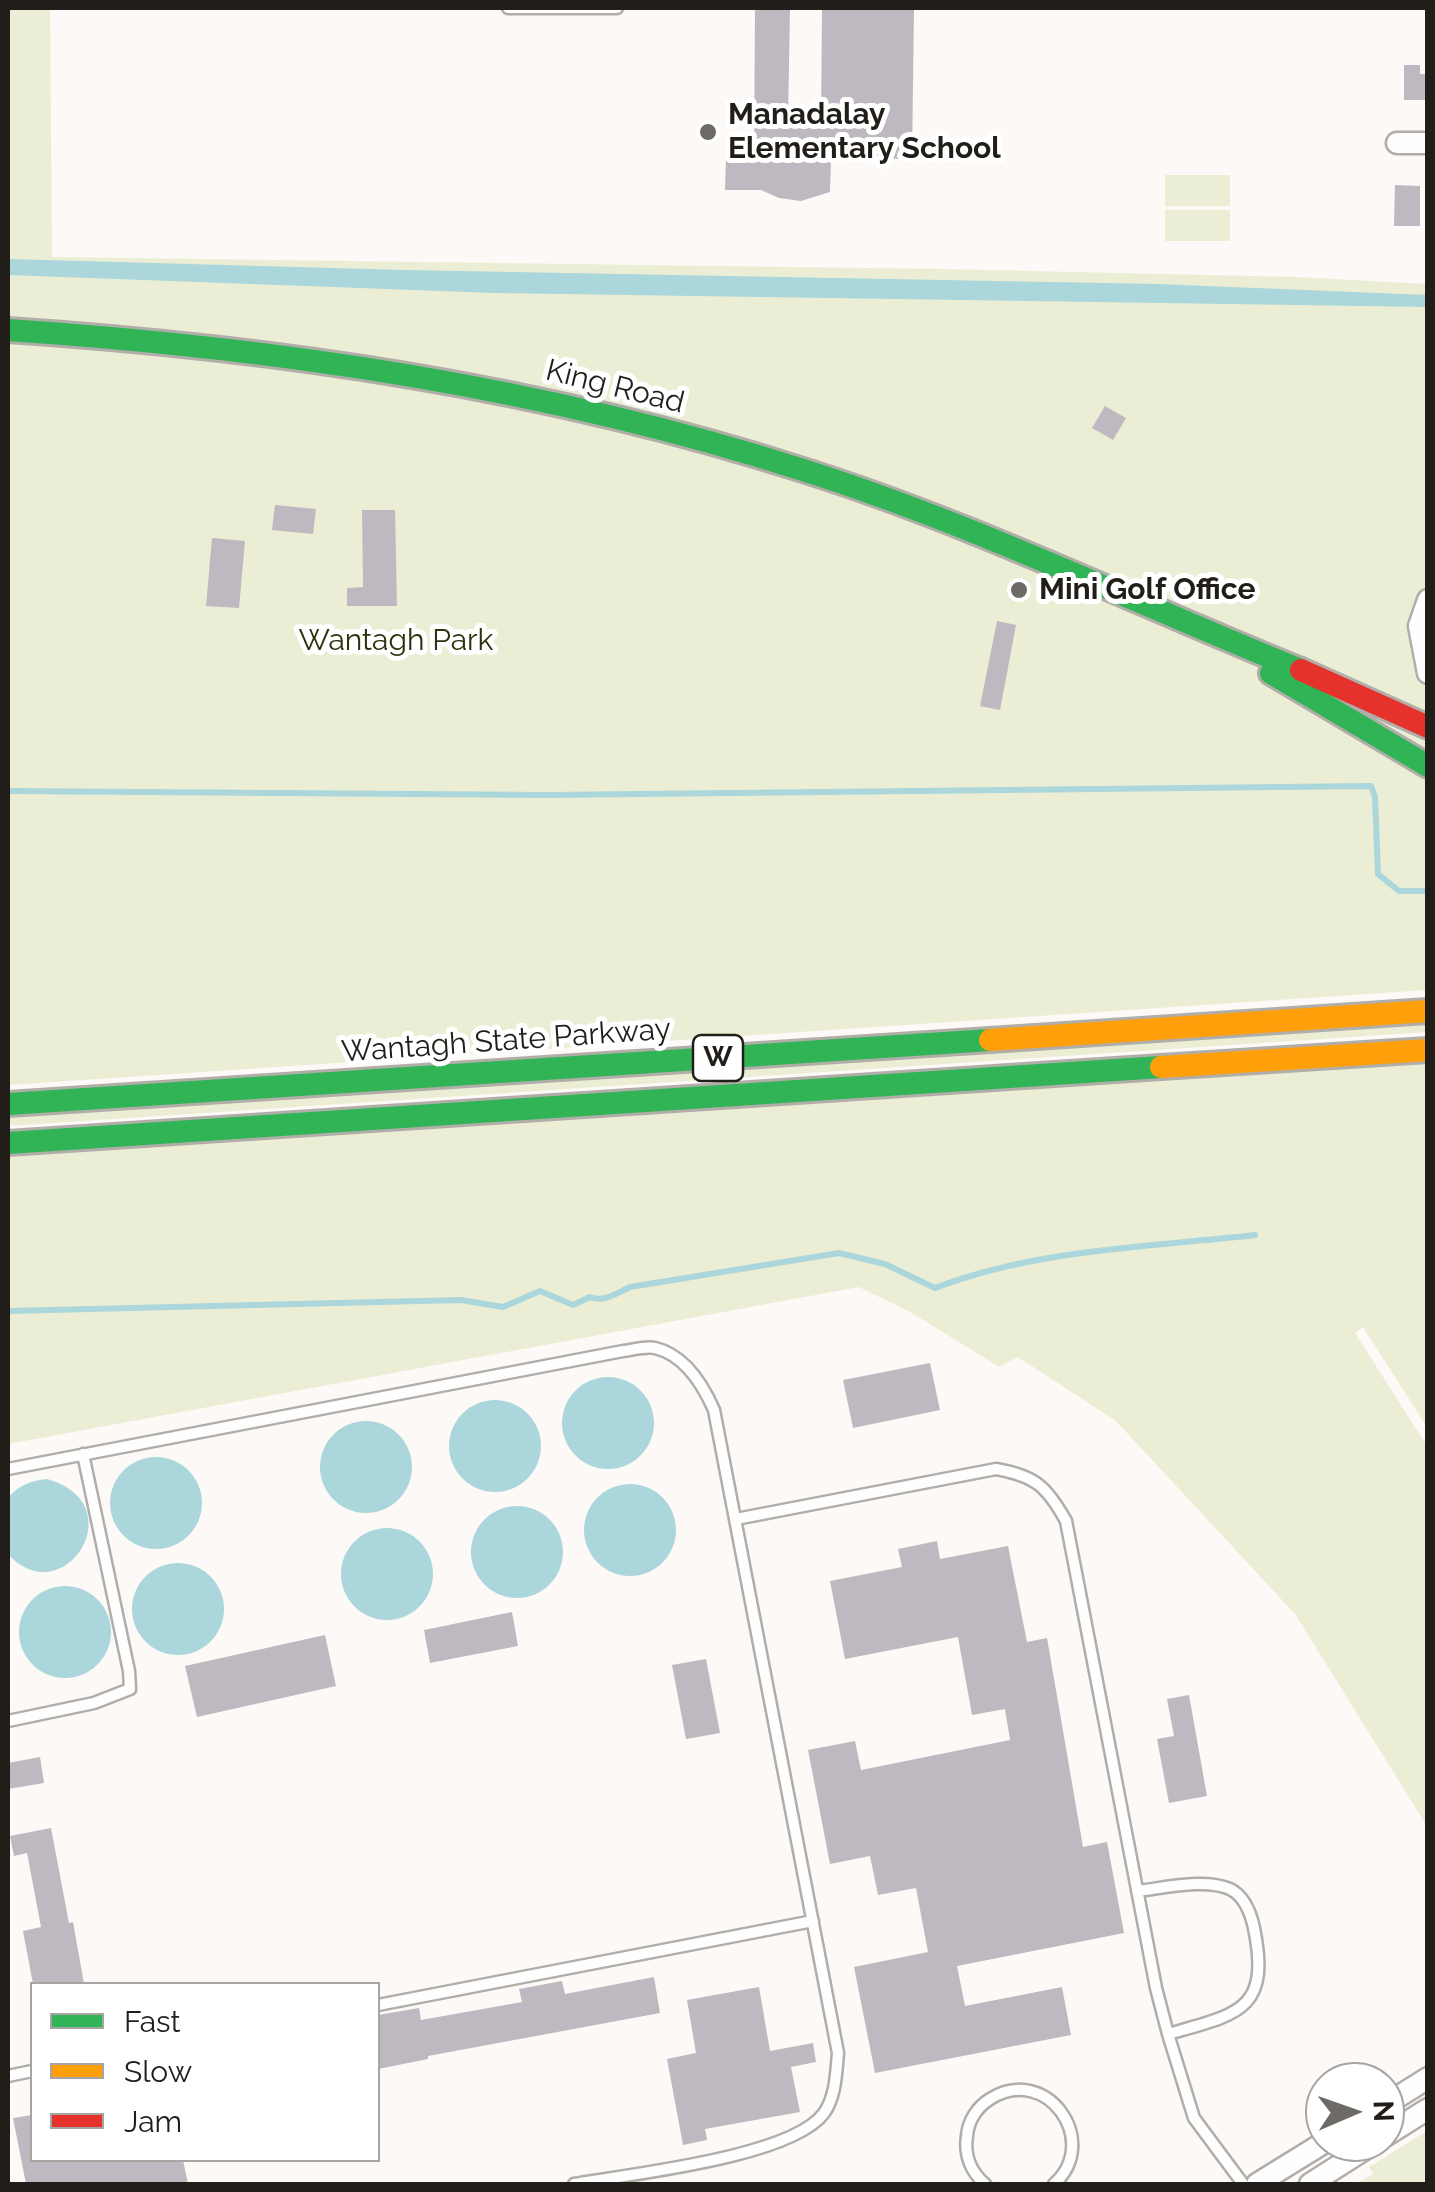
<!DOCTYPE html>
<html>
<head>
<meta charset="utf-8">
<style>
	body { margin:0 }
	#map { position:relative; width:1435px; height:2192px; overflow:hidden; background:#fcf9f6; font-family:Raleway,sans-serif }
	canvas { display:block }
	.frame { position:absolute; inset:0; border:10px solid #211d19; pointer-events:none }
	.legend { position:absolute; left:30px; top:1982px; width:350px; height:180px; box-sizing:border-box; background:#fff; border:2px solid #a6a5a3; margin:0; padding:12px 18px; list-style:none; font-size:30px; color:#211d19 }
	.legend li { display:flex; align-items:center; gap:20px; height:50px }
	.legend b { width:50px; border:2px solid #a6a5a3 }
	.north { position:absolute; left:1305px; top:2062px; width:100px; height:100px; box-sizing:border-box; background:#fff; border:2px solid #a6a5a3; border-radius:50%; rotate:88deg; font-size:28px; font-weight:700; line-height:40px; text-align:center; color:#211d19 }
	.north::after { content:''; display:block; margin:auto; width:35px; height:45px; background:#6e6a66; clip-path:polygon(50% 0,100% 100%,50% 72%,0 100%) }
</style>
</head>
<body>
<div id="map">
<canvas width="1435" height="2192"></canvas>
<div class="frame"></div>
<ul class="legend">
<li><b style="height:12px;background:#30b455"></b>Fast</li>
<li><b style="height:12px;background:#ff9f0a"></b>Slow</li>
<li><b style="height:12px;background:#e5322d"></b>Jam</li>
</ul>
<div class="north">N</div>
</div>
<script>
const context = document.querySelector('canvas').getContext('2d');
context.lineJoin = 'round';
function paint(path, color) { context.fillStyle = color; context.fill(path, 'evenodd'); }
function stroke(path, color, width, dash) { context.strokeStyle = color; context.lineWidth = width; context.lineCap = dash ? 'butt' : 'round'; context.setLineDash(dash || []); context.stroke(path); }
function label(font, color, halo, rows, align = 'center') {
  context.font = font + ' Raleway,sans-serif'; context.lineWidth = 10; context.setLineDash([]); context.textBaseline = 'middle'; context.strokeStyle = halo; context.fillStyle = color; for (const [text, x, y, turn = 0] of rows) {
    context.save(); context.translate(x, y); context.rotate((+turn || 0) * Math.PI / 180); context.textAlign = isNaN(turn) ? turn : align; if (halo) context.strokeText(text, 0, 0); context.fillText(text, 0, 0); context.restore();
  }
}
paint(new Path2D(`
	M 8,8 L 50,8 L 52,257 L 941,269 L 1296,277 L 1427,284 L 1427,990 L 8,1085 Z
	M 1165,175 L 1230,175 L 1230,206 L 1165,206 Z
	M 1165,210 L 1230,210 L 1230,241 L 1165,241 Z
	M 1427,1023 L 1427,1032 L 8,1126 L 8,1115 Z
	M 1427,1063 L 1427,1427 L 1363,1327 L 1355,1333 L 1427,1446 L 1427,1826 L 1295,1614 L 1116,1421 L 1018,1357 L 999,1367 L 912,1313 L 859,1287 L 8,1444 L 8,1157 Z
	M 1427,2131 L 1427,2184 L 1356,2184 L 1373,2174 L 1369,2167 Z`), '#ebeed4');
paint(new Path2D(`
	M 8,259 L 405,270 L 1158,284 L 1427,295 L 1428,307 L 495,293 L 8,275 Z
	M562 1423a46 46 0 1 1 92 0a46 46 0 1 1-92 0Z
	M449 1446a46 46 0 1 1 92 0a46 46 0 1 1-92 0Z
	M320 1467a46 46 0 1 1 92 0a46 46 0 1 1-92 0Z
	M110 1503a46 46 0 1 1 92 0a46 46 0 1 1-92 0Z
	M 47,1479 C 136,1504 63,1615 8,1554 L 8,1498 C 19,1485 30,1481 47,1479 Z
	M584 1530a46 46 0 1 1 92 0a46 46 0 1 1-92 0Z
	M471 1552a46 46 0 1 1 92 0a46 46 0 1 1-92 0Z
	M341 1574a46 46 0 1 1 92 0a46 46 0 1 1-92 0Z
	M132 1609a46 46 0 1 1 92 0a46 46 0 1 1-92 0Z
	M19 1632a46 46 0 1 1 92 0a46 46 0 1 1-92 0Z`), '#abd6db');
stroke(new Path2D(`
	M 8,791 L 548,795 L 1371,786 L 1375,797 L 1378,874 L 1399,891 L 1428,891
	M 8,1311 L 461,1300 L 503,1307 L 540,1291 L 573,1305 L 590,1297 C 603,1303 617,1293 630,1287 L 839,1253 L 885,1264 L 935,1288 C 1036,1249 1149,1247 1255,1235`), '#abd6db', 6);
paint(new Path2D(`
	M 755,8 L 790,8 L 788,122 L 821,123 L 822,8 L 914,8 L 912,159 L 852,158 L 852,161 L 831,161 L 830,192 L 801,201 L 779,198 L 761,190 L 725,190 L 726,158 L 754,159 Z
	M 1404,65 L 1420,65 L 1420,74 L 1428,74 L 1428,100 L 1404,100 Z
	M 1395,185 L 1420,186 L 1420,226 L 1394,226 Z
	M 1105,406 L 1126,418 L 1113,440 L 1092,428 Z
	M 275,505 L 316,509 L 313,534 L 272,530 Z
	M 362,510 L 395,510 L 397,606 L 347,606 L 347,588 L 363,587 Z
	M 212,538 L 245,541 L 239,608 L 206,606 Z
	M 997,621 L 1016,625 L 1000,710 L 980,706 Z
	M 930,1363 L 940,1410 L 853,1428 L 843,1380 Z
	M 937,1541 L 940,1559 L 1008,1546 L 1027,1642 L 1047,1638 L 1083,1847 L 1107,1842 L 1124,1933 L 957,1966 L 965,2006 L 1062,1987 L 1071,2035 L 875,2073 L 854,1967 L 928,1952 L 916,1888 L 878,1895 L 870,1856 L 830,1864 L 808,1750 L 855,1741 L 861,1770 L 1010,1740 L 1005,1709 L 972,1715 L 958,1637 L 845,1659 L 830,1581 L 902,1567 L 898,1549 Z
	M 512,1612 L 518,1646 L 430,1663 L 424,1630 Z
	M 325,1635 L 336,1686 L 197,1717 L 185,1666 Z
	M 706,1659 L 720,1733 L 686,1739 L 672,1665 Z
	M 1189,1695 L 1207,1796 L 1169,1803 L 1157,1739 L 1174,1736 L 1167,1699 Z
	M 40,1757 L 44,1783 L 8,1789 L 8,1763 Z
	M 51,1828 L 69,1923 L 73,1922 L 84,1984 L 33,1984 L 23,1931 L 41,1927 L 27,1853 L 14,1856 L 10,1836 Z
	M 654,1977 L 660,2013 L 428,2056 L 428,2059 L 378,2069 L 378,2015 L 419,2008 L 421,2020 L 522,2002 L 519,1989 L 562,1981 L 565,1994 Z
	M 759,1987 L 770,2051 L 813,2043 L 816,2062 L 791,2067 L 800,2112 L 705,2129 L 707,2140 L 683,2145 L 667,2059 L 696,2053 L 687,2000 Z
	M 32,2115 L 32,2160 L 183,2160 L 188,2184 L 26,2184 L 13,2118 Z`), '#beb9c0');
const lane = new Path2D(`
	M 508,8 L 564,8
	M 564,8 L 617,8
	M 8,1469 L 623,1351 C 632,1350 646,1346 655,1348 C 685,1355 703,1385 714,1410 L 838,2053 C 836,2073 836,2096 824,2113 C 792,2157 631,2174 574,2184
	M 736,1519 L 996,1469 C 1036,1476 1047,1487 1066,1521 L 1156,1988 L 1168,2034 L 1194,2118 L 1243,2184
	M 8,1721 L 94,1703 L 130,1689 L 129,1671 L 83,1454
	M 1137,1891 C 1165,1888 1204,1878 1230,1889 C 1244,1896 1251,1914 1254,1928 C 1271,2011 1238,2014 1168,2034
	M 378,2005 L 813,1921
	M 8,2076 L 32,2071
	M 985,2184 C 971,2172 964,2155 967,2136 C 968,2121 977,2107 990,2099 C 1046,2063 1102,2141 1054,2184`);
const street = new Path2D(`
	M 1397,143 L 1428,143
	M 1428,600 L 1419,626 L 1428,673
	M 1385,2105 L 1428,2078
	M 1385,2136 L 1428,2109
	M 1257,2184 L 1325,2142
	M 1310,2184 L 1376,2142`);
const fast = new Path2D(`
	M 8,330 C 278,348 544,387 803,470 C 974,524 1135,603 1301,670
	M 1271,673 L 1428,766
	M 8,1104 L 990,1040
	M 8,1143 L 1161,1067`);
const slow = new Path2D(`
	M 990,1040 L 1428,1011
	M 1161,1067 L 1428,1050`);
const jam = new Path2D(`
	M 1301,670 L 1428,727`);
stroke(lane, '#b1aeaa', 15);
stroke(street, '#b1aeaa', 25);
stroke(fast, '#b1aeaa', 28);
stroke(slow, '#b1aeaa', 28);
stroke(jam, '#b1aeaa', 28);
stroke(lane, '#fffefe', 10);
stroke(street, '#fffefe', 20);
stroke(fast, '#30b455', 22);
stroke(slow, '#ff9f0a', 22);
stroke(jam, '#e5322d', 22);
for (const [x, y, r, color] of [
	[708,132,10,"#6e6a66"],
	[1019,590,10,"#6e6a66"]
]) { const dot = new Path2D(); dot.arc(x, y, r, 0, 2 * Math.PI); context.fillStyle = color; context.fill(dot); stroke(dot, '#fff', 4); }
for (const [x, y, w] of [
	[718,1058,50]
]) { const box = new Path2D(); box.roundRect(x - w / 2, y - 23, w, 46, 8); context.fillStyle = '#fff'; context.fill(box); stroke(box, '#211d19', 2.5); }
label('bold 28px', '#211d19', null, [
	["W",718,1058]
]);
label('bold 30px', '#211d19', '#fff', [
	["Manadalay",728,115],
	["Elementary School",728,149],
	["Mini Golf Office",1039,590]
], 'left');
label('30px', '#211d19', '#fff', [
	["King Road",615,387,14],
	["Wantagh State Parkway",506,1041,-4]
]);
label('30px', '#2e320c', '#fff', [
	["Wantagh Park",396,641]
]);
</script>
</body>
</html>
